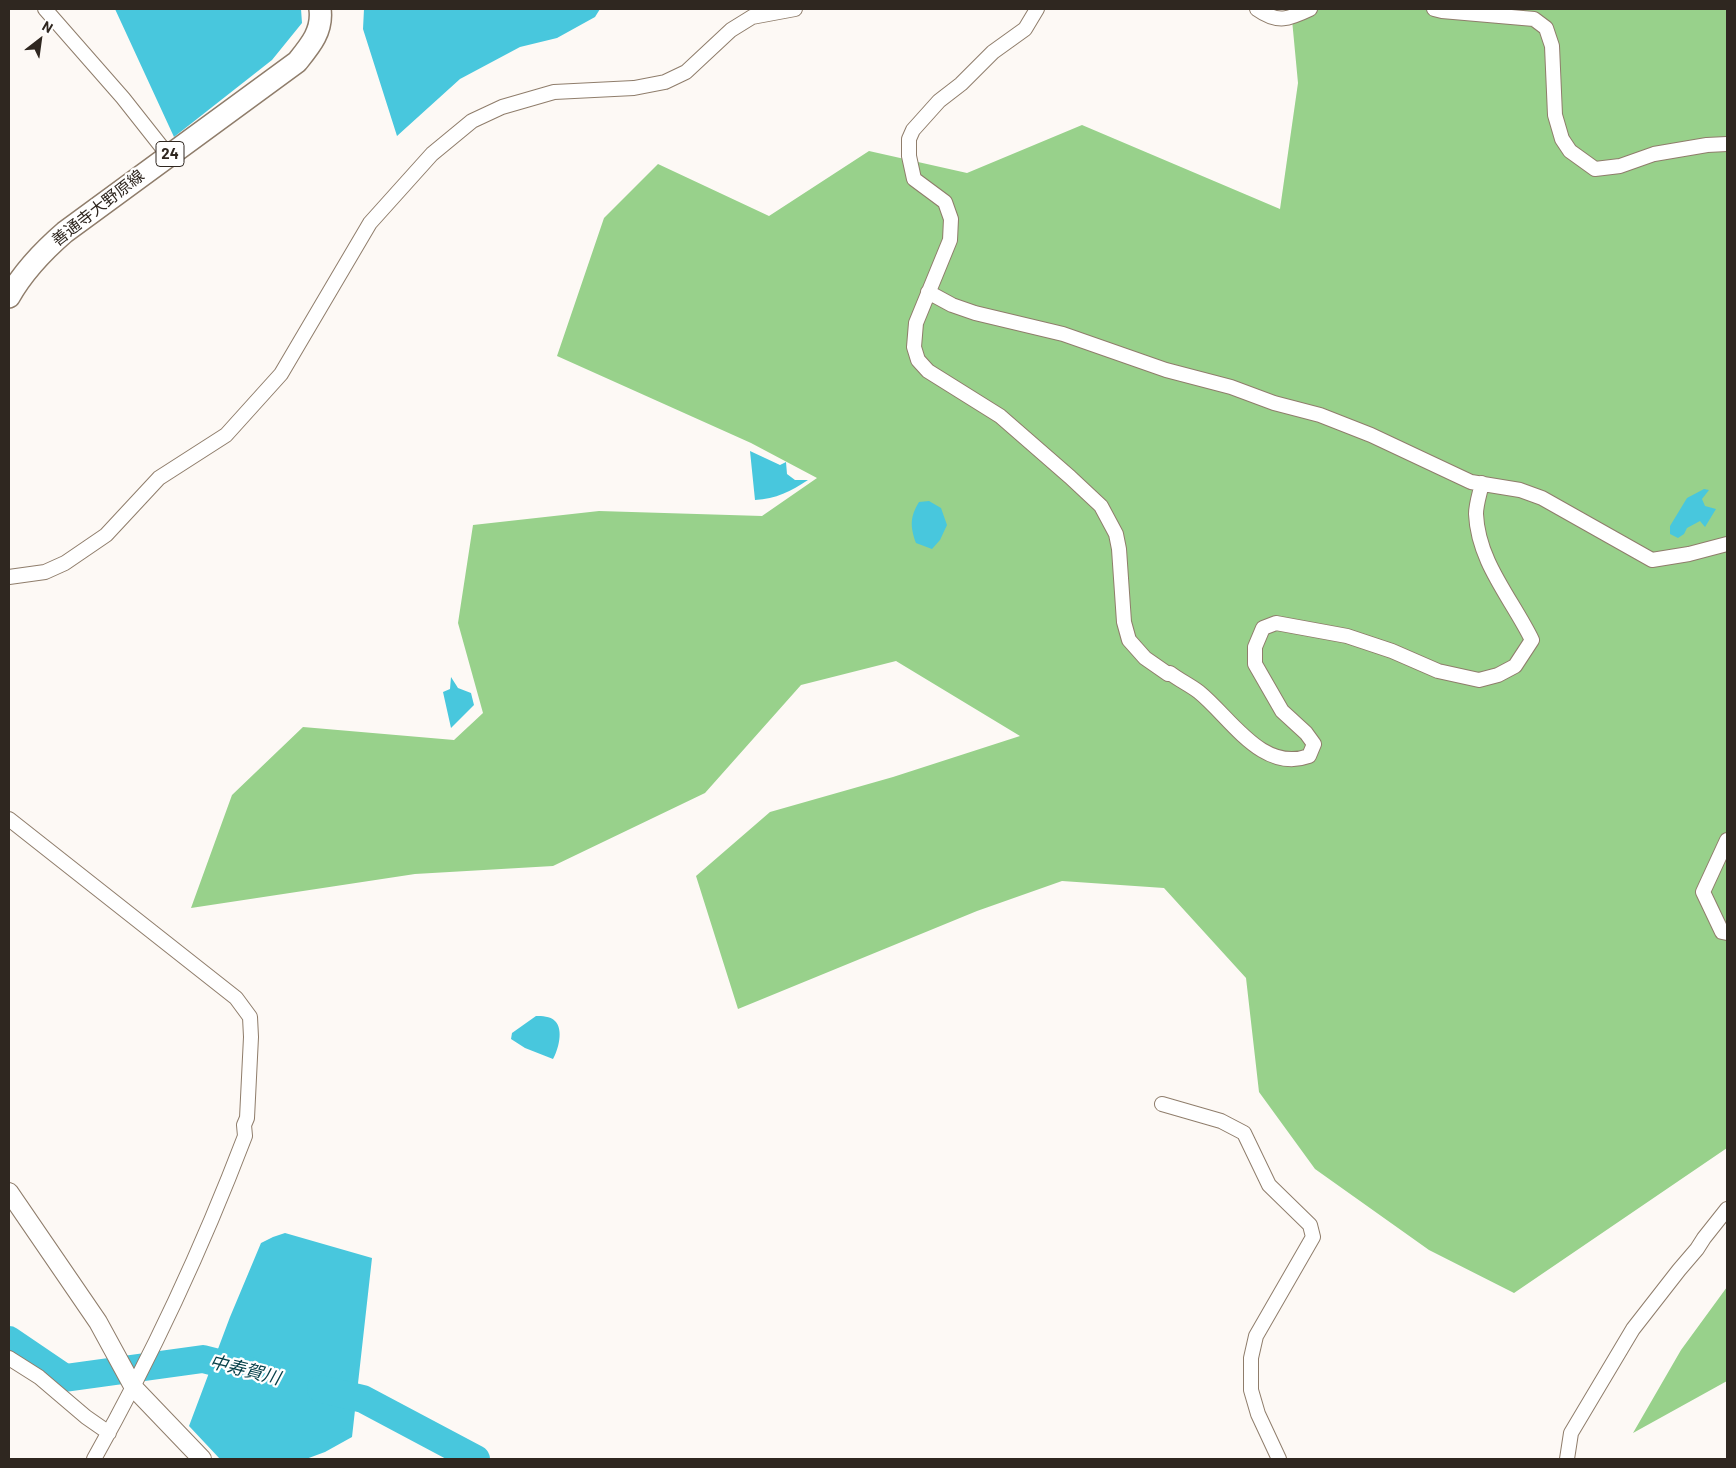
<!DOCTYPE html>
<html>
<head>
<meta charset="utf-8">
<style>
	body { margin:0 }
	#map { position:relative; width:1736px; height:1468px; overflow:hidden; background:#fdf9f5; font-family:Barlow,sans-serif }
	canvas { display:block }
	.frame { position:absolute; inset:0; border:10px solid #2f2720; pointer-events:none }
	.north { position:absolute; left:15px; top:15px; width:50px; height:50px; -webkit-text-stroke:4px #fff; paint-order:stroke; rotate:30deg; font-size:14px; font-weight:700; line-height:20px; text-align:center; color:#2f2720 }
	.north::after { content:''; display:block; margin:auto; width:18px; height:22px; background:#2f2720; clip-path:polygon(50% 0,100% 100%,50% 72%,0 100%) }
</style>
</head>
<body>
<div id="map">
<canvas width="1736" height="1468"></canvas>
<div class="frame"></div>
<div class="north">N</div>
</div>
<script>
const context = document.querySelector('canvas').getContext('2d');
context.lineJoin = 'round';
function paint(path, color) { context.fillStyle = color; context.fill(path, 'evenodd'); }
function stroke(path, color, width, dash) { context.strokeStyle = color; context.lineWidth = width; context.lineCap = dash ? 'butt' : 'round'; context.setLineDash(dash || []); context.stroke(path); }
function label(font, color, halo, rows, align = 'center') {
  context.font = font + ' Barlow,"Noto Sans JP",sans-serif'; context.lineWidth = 4.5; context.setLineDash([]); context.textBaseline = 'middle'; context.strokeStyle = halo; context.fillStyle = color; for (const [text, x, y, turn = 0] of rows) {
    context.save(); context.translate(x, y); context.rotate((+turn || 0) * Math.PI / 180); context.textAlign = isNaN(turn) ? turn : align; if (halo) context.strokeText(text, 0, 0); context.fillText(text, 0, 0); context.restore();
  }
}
paint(new Path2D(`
	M 1291,9 L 1727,9 L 1727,1148 L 1514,1293 L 1429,1250 L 1315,1169 L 1259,1092 L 1246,978 L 1164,888 L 1062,881 L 977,911 L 738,1009 L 696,876 L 770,812 L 893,777 L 1020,736 L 896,661 L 801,685 L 705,793 L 553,866 L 415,874 L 191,908 L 232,795 L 303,727 L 454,740 L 483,713 L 458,623 L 473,525 L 599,511 L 762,516 L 817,478 L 751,443 L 557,356 L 604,218 L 658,164 L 769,216 L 869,151 L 967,173 L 1082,125 L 1280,209 L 1298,83 Z
	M 1727,1287 L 1727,1381 L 1633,1433 L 1681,1350 Z`), '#98d18b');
paint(new Path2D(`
	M 115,9 L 301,9 L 302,23 L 272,60 L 174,137 Z
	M 364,9 L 600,9 L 595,17 L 557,38 L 520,47 L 460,79 L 397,136 L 363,29 Z
	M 750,451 L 780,465 L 786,462 L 787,474 L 795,480 L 808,480 C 791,491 776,499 755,500 Z
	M 1704,489 L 1709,490 L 1702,499 L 1705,506 L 1716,509 L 1705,527 L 1700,521 L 1687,528 L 1684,534 L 1678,538 L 1670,534 L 1670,526 L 1687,498 Z
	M 929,501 L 941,508 L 947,525 L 940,540 L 932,549 L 916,543 C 910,526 910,517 919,502 Z
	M 451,677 L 458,688 L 471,693 L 474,705 L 451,728 L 443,692 L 450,689 Z
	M 536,1016 C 542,1016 550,1016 555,1021 C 564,1030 558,1050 553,1059 L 525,1048 L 511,1039 L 512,1033 Z
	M 285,1233 L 372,1258 L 352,1437 L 325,1452 L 306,1459 L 220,1459 L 189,1426 L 230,1317 L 261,1243 L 273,1237 Z`), '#48c7dd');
stroke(new Path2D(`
	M 9,1340 L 65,1378 L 203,1359 L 250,1371
	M 321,1389 L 363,1399 L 476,1459`), '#48c7dd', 28);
const minor = new Path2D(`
	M 45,9 L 123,98 L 168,155
	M 1037,9 L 1025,29 L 993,52 L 961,84 L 939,101 L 913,130 L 909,139 L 909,156 L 914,179 L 945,202 L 951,219 L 950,240 L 916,323 L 914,347 L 918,360 L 928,371 L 1000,416 L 1070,477 L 1101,506 L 1116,534 L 1119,549 L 1124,622 L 1129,640 L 1145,658 L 1168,674 L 1170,673 C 1179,680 1190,685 1199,692 C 1231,718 1262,773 1309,756 L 1314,744 L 1306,733 L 1282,711 L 1255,664 L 1255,647 L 1263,628 L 1276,623 L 1347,636 L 1392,651 L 1438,671 L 1479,680 L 1498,675 L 1515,666 L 1532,640 C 1512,599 1478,562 1476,514 C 1476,504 1480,493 1482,483
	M 1257,9 C 1278,24 1289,19 1310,9
	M 1434,9 L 1442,11 L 1534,19 L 1546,28 L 1552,46 L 1555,115 L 1562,139 L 1570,151 L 1595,169 L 1620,166 L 1654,154 L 1707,145 L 1727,144
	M 928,292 L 952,305 L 975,313 L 1063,334 L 1166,370 L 1231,387 L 1274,403 L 1320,415 L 1371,435 L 1471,482 L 1520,490 L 1542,498 L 1652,560 L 1689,554 L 1727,544
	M 9,577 L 45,572 L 65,563 L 106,535 L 159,478 L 226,435 L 281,374 L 370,223 L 432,154 L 472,121 L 502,107 L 554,92 L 634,88 L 665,82 L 686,72 L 731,30 L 752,17 L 795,9
	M 9,819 L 236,998 L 250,1017 L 251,1037 L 247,1118 L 244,1125 L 245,1136 C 203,1246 152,1356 94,1459
	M 1727,840 L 1703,892 L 1722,932 L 1727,933
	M 1162,1104 L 1221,1121 L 1244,1133 L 1269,1185 L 1310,1225 L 1313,1237 L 1256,1336 L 1251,1358 L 1251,1390 L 1258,1414 L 1279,1459
	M 9,1358 L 39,1377 L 86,1417 L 109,1433
	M 1567,1459 L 1571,1433 L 1633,1329 L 1679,1270 L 1697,1249 L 1704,1238 L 1727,1209`);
const tertiary = new Path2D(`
	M 9,1192 L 98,1322 L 134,1388 L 202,1459`);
const primary = new Path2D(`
	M 9,297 C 23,272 43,251 65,232 L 297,62 C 310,46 323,31 320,9`);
stroke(minor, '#8f7d6b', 16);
stroke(tertiary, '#8f7d6b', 20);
stroke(primary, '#8f7d6b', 24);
stroke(minor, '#fff', 14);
stroke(tertiary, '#fff', 18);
stroke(primary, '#fff', 21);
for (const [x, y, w] of [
	[170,154,28]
]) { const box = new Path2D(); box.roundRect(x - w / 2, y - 12.5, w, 25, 4); context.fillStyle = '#fff'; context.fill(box); stroke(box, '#2f2720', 1); }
label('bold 15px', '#2f2720', null, [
	["24",170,154]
]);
label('16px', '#2f2720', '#fff', [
	["善通寺大野原線",98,208,-38]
]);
label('italic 18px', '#043f48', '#fff', [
	["中寿賀川",245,1370,14]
]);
</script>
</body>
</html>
